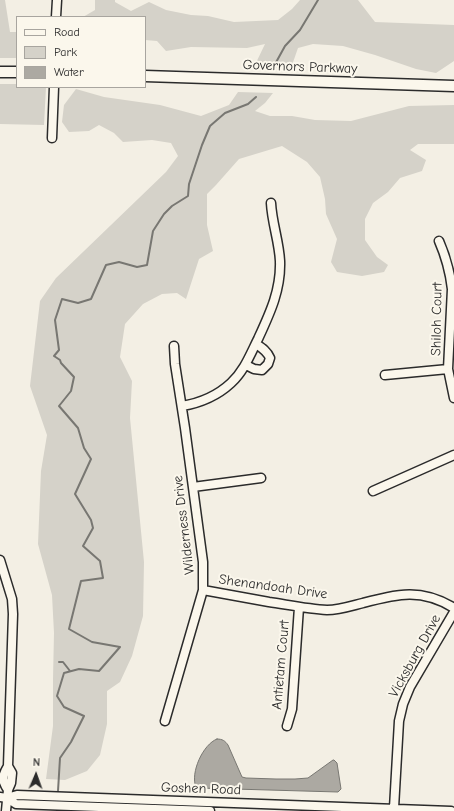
<!DOCTYPE html>
<html>
<head>
<meta charset="utf-8">
<style>
	body { margin:0 }
	#map { position:relative; width:454px; height:811px; overflow:hidden; background:#f3efe4; font-family:"Comic Neue",sans-serif }
	canvas { display:block }
	.legend { position:absolute; left:16px; top:16px; width:130px; height:72px; box-sizing:border-box; background:#fbf7ec; border:1px solid #a8a59f; margin:0; padding:5px 7px; list-style:none; font-size:12px; color:#2b2b2b }
	.legend li { display:flex; align-items:center; gap:8px; height:20px }
	.legend b { width:20px; border:1px solid #a8a59f }
	.north { position:absolute; left:16px; top:755px; width:40px; height:40px; -webkit-text-stroke:3px #fbf7ec; paint-order:stroke; rotate:2deg; font-size:11px; font-weight:700; line-height:16px; text-align:center; color:#2b2b2b }
	.north::after { content:''; display:block; margin:auto; width:14px; height:18px; background:#2b2b2b; clip-path:polygon(50% 0,100% 100%,50% 72%,0 100%) }
</style>
</head>
<body>
<div id="map">
<canvas width="454" height="811"></canvas>
<ul class="legend">
<li><b style="height:5px;background:#fbf7ec"></b>Road</li>
<li><b style="height:11px;background:#d5d2c9"></b>Park</li>
<li><b style="height:11px;background:#aca9a2"></b>Water</li>
</ul>
<div class="north">N</div>
</div>
<script>
const context = document.querySelector('canvas').getContext('2d');
context.lineJoin = 'round';
function paint(path, color) { context.fillStyle = color; context.fill(path, 'evenodd'); }
function stroke(path, color, width, dash) { context.strokeStyle = color; context.lineWidth = width; context.lineCap = dash ? 'butt' : 'round'; context.setLineDash(dash || []); context.stroke(path); }
function label(font, color, halo, rows, align = 'center') {
  context.font = font + ' "Comic Neue",sans-serif'; context.lineWidth = 4; context.setLineDash([]); context.textBaseline = 'middle'; context.strokeStyle = halo; context.fillStyle = color; for (const [text, x, y, turn = 0] of rows) {
    context.save(); context.translate(x, y); context.rotate((+turn || 0) * Math.PI / 180); context.textAlign = isNaN(turn) ? turn : align; if (halo) context.strokeText(text, 0, 0); context.fillText(text, 0, 0); context.restore();
  }
}
paint(new Path2D(`
	M 0,0 L 5,0 L 10,32 L 17,32 L 17,58 L 0,58 Z
	M 95,0 L 115,0 L 115,2 L 131,11 L 149,2 L 166,10 L 191,15 L 208,16 L 234,22 L 278,20 L 292,9 L 300,0 L 358,0 L 375,22 L 454,25 L 454,61 L 436,73 L 416,69 L 375,55 L 343,46 L 313,44 L 298,48 L 291,68 L 254,67 L 265,44 L 247,48 L 191,47 L 166,51 L 157,41 L 145,40 L 145,17 L 83,17 L 95,10 Z
	M 0,84 L 17,84 L 17,87 L 46,87 L 44,125 L 0,124 Z
	M 76,89 L 104,97 L 160,105 L 201,116 L 229,105 L 238,92 L 273,93 L 265,103 L 255,111 L 270,116 L 292,116 L 315,120 L 351,121 L 409,106 L 454,105 L 454,144 L 418,144 L 410,150 L 426,160 L 422,171 L 400,178 L 388,192 L 373,203 L 365,219 L 365,240 L 377,257 L 388,265 L 384,272 L 362,276 L 337,272 L 331,262 L 337,239 L 326,214 L 325,199 L 320,177 L 307,162 L 282,146 L 239,159 L 216,185 L 207,194 L 207,225 L 213,251 L 199,259 L 186,299 L 177,293 L 162,294 L 143,304 L 125,324 L 120,357 L 132,381 L 130,418 L 144,562 L 143,616 L 132,656 L 120,682 L 107,691 L 107,724 L 100,755 L 87,771 L 65,780 L 46,779 L 53,726 L 53,679 L 54,633 L 52,595 L 38,544 L 41,471 L 47,435 L 30,386 L 40,301 L 56,278 L 166,172 L 178,156 L 171,143 L 152,140 L 123,142 L 114,133 L 99,125 L 89,131 L 69,132 L 62,122 L 64,105 Z`), '#d5d2c9');
const water = new Path2D(`
	M 217,739 C 223,739 225,741 228,745 L 242,777 L 246,778 L 276,779 L 295,779 L 308,778 L 333,760 L 334,760 L 337,763 L 341,789 L 338,792 L 199,788 L 196,787 C 190,773 203,744 217,739 Z`);
paint(water, '#aca9a2');
stroke(water, '#787772', 1);
stroke(new Path2D(`
	M 274,66 L 285,46 L 300,30 L 318,0
	M 59,662 L 63,662 L 70,671
	M 58,791 L 60,758 L 71,742 L 84,716 L 64,707 L 57,696 L 64,673 L 79,669 L 99,671 L 120,647 L 92,642 L 69,629 L 81,581 L 103,578 L 100,561 L 83,546 L 93,528 L 91,520 L 75,494 L 91,459 L 84,448 L 78,428 L 59,406 L 71,391 L 74,377 L 61,363 L 60,360 L 54,356 L 59,350 L 55,320 L 62,299 L 78,303 L 91,299 L 106,265 L 119,262 L 137,267 L 147,265 L 153,231 L 164,214 L 172,206 L 188,196 L 189,184 L 202,145 L 210,126 L 225,113 L 248,104 L 256,97`), '#787772', 2);
const minor = new Path2D(`
	M 56,17 L 57,0
	M 52,138 L 54,87
	M 439,241 C 446,257 450,272 452,289 L 448,369 L 454,398
	M 246,365 L 254,369 L 262,370 L 268,364 L 270,358 C 267,351 262,348 256,344
	M 385,375 L 448,369
	M 182,406 C 200,403 217,396 231,383 C 244,371 250,355 258,339 C 270,313 281,290 280,261 C 279,241 272,223 271,203
	M 193,487 L 261,478
	M 373,491 L 454,455
	M 0,560 L 12,599 L 13,614 L 8,766 L 12,773 L 11,783 L 8,790 L 6,811
	M 203,590 C 225,594 247,598 269,602 C 289,605 308,609 327,610 C 339,610 351,606 363,603 C 398,594 421,588 454,608
	M 165,721 L 203,590 L 203,562 L 185,428 L 175,364 L 174,346
	M 287,726 L 292,709 L 299,607
	M 8,790 C 1,780 2,776 8,766
	M 0,797 L 7,798 L 17,795 L 451,811
	M 7,798 L 16,804 L 210,811
	M 395,811 L 394,808 L 399,721 L 403,704 L 410,687 L 454,612`);
const major = new Path2D(`
	M 0,72 L 17,72
	M 145,76 L 454,86`);
stroke(minor, '#2b2b2b', 11);
stroke(major, '#2b2b2b', 13);
stroke(minor, '#fbf7ec', 8);
stroke(major, '#fbf7ec', 10);
label('14px', '#2b2b2b', '#fbf7ec', [
	["Governors Parkway",300,67,2],
	["Shiloh Court",437,319,-89],
	["Wilderness Drive",184,525,-97],
	["Shenandoah Drive",273,587,8],
	["Vicksburg Drive",415,656,-61],
	["Antietam Court",281,665,-85],
	["Goshen Road",201,789,2]
]);
</script>
</body>
</html>
